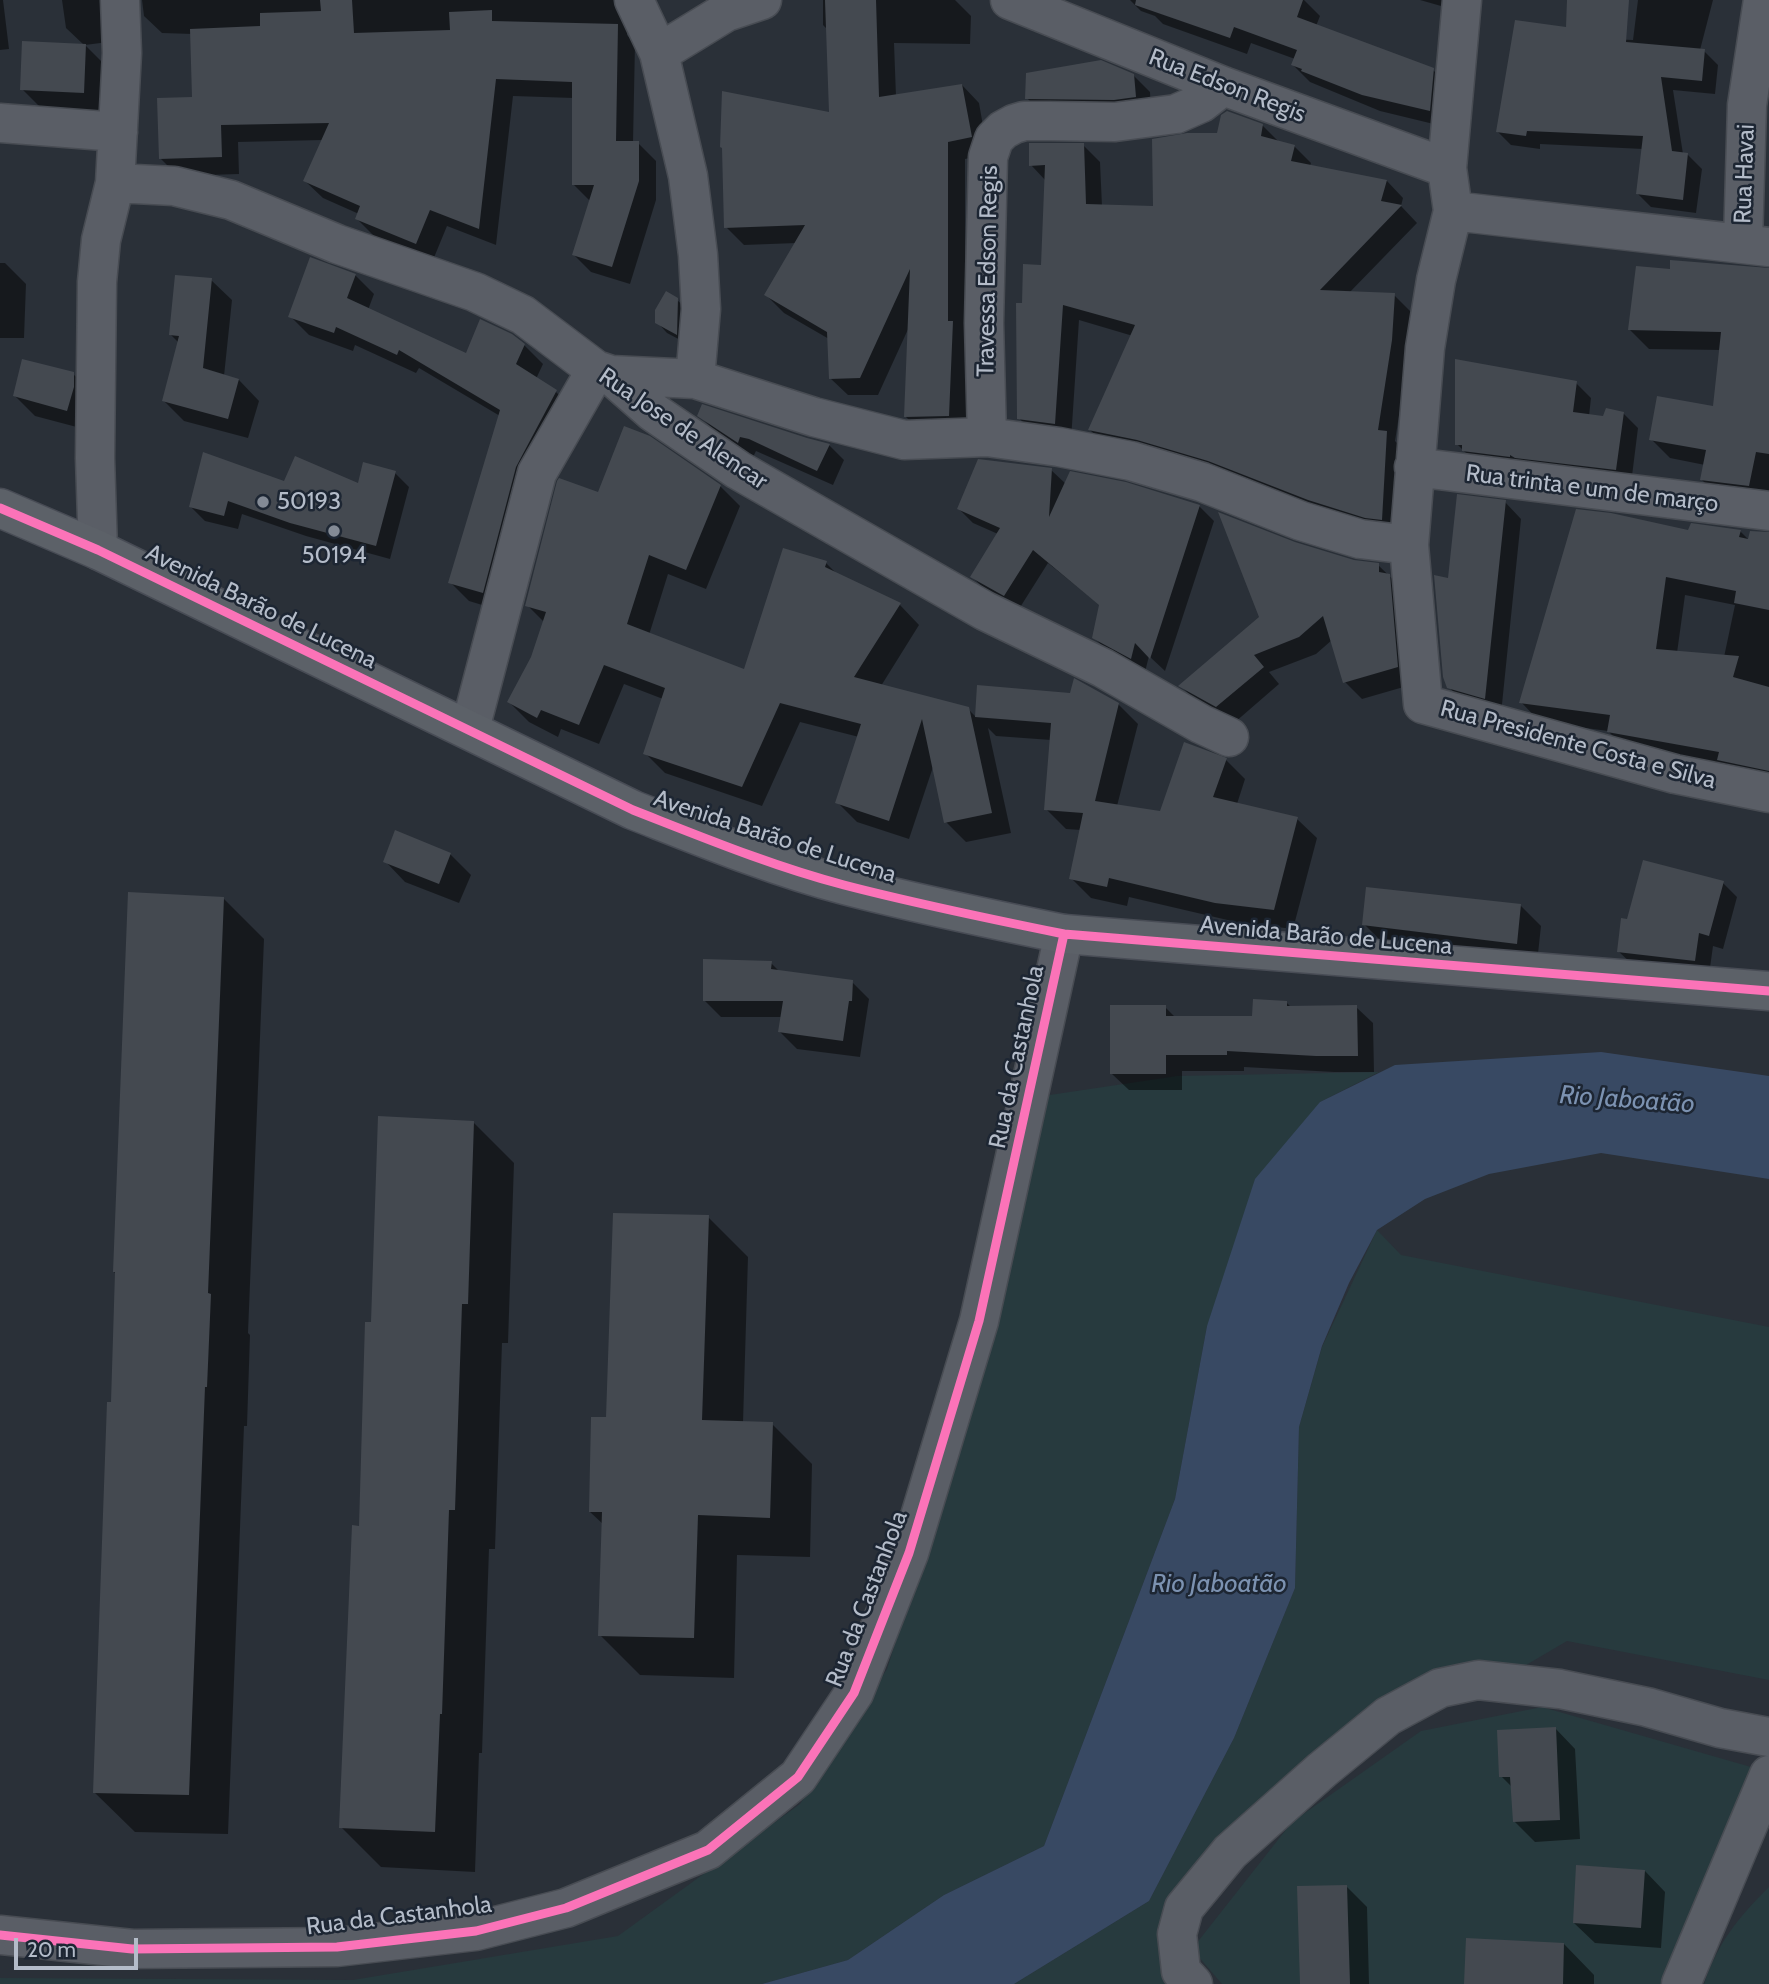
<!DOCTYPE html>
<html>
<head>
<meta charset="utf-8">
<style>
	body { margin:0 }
	#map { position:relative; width:1769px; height:1984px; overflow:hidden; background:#2a3038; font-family:Cabin,sans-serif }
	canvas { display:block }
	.scale { position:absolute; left:14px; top:1938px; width:124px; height:32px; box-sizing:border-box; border:4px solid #b4bcc9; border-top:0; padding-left:9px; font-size:21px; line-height:24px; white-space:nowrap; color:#b4bcc9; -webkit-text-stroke:5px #1d2633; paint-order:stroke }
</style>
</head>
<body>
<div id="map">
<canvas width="1769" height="1984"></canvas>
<div class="scale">20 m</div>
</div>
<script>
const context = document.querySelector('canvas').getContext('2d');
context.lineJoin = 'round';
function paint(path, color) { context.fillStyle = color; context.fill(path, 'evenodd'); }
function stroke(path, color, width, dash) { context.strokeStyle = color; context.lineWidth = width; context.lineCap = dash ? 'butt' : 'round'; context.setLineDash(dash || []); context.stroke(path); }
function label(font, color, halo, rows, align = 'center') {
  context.font = font + ' Cabin,sans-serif'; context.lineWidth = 5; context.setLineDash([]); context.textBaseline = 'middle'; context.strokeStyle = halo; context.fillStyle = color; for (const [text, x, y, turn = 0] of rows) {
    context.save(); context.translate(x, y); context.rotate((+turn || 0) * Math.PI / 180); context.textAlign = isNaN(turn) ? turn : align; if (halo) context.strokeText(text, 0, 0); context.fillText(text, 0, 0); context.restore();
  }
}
paint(new Path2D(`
	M 1379,1072 L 1320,1102 L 1207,1326 L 1175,1499 L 1044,1846 L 944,1895 L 848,1960 L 762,1984 L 0,1984 L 0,1978 L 353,1980 L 618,1936 L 800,1804 L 887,1669 L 952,1463 L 1043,1096 L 1177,1076 Z
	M 1377,1230 L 1401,1255 L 1769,1327 L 1769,1680 L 1567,1641 L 1521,1668 L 1436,1670 L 1183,1888 L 1160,1957 L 1182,1984 L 1014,1984 L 1149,1901 L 1234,1738 L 1295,1588 L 1299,1427 L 1322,1347 Z
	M 1542,1707 L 1751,1767 L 1687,1922 L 1668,1984 L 1222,1984 L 1192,1949 L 1292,1822 L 1421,1731 Z
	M 1769,1887 L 1769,1984 L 1704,1984 C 1718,1942 1738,1918 1769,1887 Z`), '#273a3e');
paint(new Path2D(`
	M 1601,1052 L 1769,1076 L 1769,1179 L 1601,1153 L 1489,1174 L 1425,1199 L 1377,1230 L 1349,1283 L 1322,1346 L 1299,1427 L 1295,1588 L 1234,1738 L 1149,1901 L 1014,1984 L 762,1984 L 848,1960 L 944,1895 L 1044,1846 L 1175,1499 L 1207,1326 L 1255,1179 L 1320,1102 L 1395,1065 Z`), '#384963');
paint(new Path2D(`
	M 0,0 L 3,0 L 9,49 L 0,50 Z
	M 62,0 L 124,0 L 116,41 L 85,45 L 106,66 L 104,112 L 43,110 L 22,89 L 84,45 L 66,28 Z
	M 142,0 L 627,0 L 627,35 L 635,44 L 633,143 L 638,143 L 656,161 L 656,200 L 630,284 L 591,272 L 574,255 L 590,201 L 573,184 L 573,98 L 513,96 L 496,245 L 447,226 L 433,260 L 374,236 L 357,219 L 359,214 L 323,198 L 305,181 L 323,140 L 238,142 L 239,174 L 178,176 L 160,158 L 194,99 L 192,34 L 162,33 L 144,16 Z
	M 823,0 L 955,0 L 971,16 L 970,44 L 894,43 L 896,96 L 962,85 L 979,103 L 988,154 L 965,159 L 965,335 L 970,340 L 966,433 L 923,434 L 906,417 L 910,325 L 878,395 L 848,395 L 830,378 L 829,339 L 784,313 L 766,295 L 797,243 L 744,245 L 726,227 L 831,114 L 828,30 L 823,25 Z
	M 1130,0 L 1304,0 L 1320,16 L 1316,26 L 1433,70 L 1450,87 L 1446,127 L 1380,111 L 1310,82 L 1293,65 L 1295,59 L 1251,43 L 1247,54 L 1163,24 L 1155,16 L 1141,11 Z
	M 1420,0 L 1450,0 L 1448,8 Z
	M 1569,0 L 1610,0 L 1610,39 L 1633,40 L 1638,0 L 1713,0 L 1700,50 L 1704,51 L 1718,65 L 1715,94 L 1673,90 L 1683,154 L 1688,155 L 1702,169 L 1696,213 L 1651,207 L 1638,194 L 1643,149 L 1540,144 L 1540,149 L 1511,145 L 1497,131 L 1567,29 Z
	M 1133,75 L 1150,92 L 1151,113 L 1043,115 L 1027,98 Z
	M 1263,126 L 1279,142 L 1294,146 L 1311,163 L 1310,166 L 1387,181 L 1403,198 L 1401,206 L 1417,223 L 1349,293 L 1394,295 L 1411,312 L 1408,358 L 1395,441 L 1403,449 L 1398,535 L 1107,446 L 1090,430 L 1133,336 L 1079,320 L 1071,440 L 1035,435 L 1019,418 L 1024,304 L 1043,267 L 1046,181 L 1031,165 L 1083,145 L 1100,162 L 1102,206 L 1155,208 L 1218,135 Z
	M 0,263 L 5,263 L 26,284 L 24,338 L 0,338 Z
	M 1769,270 L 1769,500 L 1721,499 L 1702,480 L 1705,465 L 1670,458 L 1651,439 L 1715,408 L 1721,350 L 1649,349 L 1630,330 L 1671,271 Z
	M 355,275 L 374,294 L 368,310 L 467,355 L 524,345 L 543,364 L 536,379 L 556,392 L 575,411 L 502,611 L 469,601 L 450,582 L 500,416 L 419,368 L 416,373 L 355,345 L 353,351 L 309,335 L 290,316 Z
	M 211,280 L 232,300 L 224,376 L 239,380 L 259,401 L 248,438 L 184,421 L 164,401 L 179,343 L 171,335 Z
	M 677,300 L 688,310 L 686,343 L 667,333 L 657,322 Z
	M 73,374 L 94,394 L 88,430 L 35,416 L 15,396 Z
	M 1576,383 L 1591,398 L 1589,416 L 1604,418 L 1623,413 L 1638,428 L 1631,484 L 1472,459 L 1457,444 Z
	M 699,415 L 829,445 L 844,460 L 833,485 L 756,451 L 753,457 L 715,431 Z
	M 1051,470 L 1066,484 L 1199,506 L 1214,521 L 1165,671 L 1149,656 L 1145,672 L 1109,652 L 1094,638 L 1101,606 L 1048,563 L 1019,609 L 987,591 L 972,577 L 998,534 L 973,523 L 959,509 Z
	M 395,473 L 409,487 L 390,559 L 306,536 L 242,514 L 238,529 L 205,521 L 191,507 L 285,483 L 359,486 Z
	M 720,486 L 740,506 L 706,589 L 668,574 L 649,635 L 745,672 L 826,563 L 838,575 L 900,605 L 919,625 L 881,686 L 968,709 L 976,717 L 1118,704 L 1138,724 L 1117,806 L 1162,813 L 1226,760 L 1245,779 L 1237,804 L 1297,819 L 1317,838 L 1293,929 L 1236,922 L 1129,897 L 1127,906 L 1091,898 L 1071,878 L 1081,830 L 1066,829 L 1046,809 L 1051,740 L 996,736 L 988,728 L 1011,833 L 966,842 L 946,822 L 934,764 L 909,839 L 857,822 L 837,802 L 859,737 L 800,722 L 762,806 L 665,773 L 645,753 L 663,699 L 624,684 L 599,744 L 561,729 L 558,737 L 529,722 L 509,702 L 532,658 L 544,622 L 527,605 L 599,494 Z
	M 1505,502 L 1521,519 L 1501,714 L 1465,704 L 1449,687 L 1450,580 Z
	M 1740,531 L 1750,541 L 1769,545 L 1769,785 L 1628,751 L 1608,731 L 1540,722 L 1521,702 L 1689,532 ZM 1685,595 L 1735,605 L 1724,657 L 1677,653 Z
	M 1294,544 L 1353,562 L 1378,565 L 1406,592 L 1414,684 L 1362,699 L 1345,682 L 1332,640 L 1316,654 L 1269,672 L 1279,684 L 1234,723 L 1197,702 L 1181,686 L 1261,617 Z
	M 450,854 L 471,875 L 459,903 L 405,882 L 385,861 Z
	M 1723,883 L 1737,897 L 1723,949 L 1713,946 L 1709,975 L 1633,965 L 1618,951 L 1629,921 Z
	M 224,899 L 264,939 L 248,1333 L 250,1335 L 247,1426 L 244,1426 L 228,1834 L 135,1832 L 94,1792 L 112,1404 L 116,1274 L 114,1272 Z
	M 1520,905 L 1541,926 L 1537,963 L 1385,945 L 1364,924 Z
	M 771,963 L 780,972 L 852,982 L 869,999 L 860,1057 L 797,1049 L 780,1032 L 782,1017 L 721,1017 L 704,1000 Z
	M 1286,1002 L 1291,1007 L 1356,1007 L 1373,1023 L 1374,1072 L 1334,1072 L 1244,1067 L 1244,1071 L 1182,1071 L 1182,1090 L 1129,1090 L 1112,1074 L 1165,1007 L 1176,1018 L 1254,1018 Z
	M 474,1123 L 514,1163 L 508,1343 L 502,1343 L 495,1549 L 489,1549 L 482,1753 L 479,1753 L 475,1872 L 381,1867 L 341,1827 L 372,1324 Z
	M 708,1217 L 748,1257 L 743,1423 L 772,1424 L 812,1464 L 810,1557 L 737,1555 L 734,1678 L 640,1675 L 600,1635 L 604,1525 L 590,1512 L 607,1418 Z
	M 1555,1728 L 1575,1749 L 1580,1839 L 1535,1842 L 1515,1822 L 1513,1788 L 1501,1776 Z
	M 1645,1871 L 1665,1892 L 1661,1948 L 1595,1943 L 1574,1923 Z
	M 1347,1887 L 1367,1907 L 1369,1984 L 1302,1984 Z
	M 1564,1944 L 1594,1975 L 1594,1984 L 1466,1984 Z`), '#0007');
paint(new Path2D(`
	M 320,0 L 352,0 L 354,33 L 450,30 L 449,12 L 492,10 L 492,21 L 618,24 L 616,141 L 639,141 L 639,181 L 612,267 L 572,255 L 594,185 L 572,185 L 572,82 L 496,79 L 479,229 L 430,210 L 416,244 L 355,219 L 360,206 L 303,181 L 329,123 L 221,125 L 222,157 L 159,159 L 157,98 L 192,97 L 190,29 L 260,26 L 260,13 L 321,11 Z
	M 825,0 L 876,0 L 879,97 L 962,84 L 972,137 L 948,142 L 948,321 L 953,321 L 949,416 L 904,417 L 910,269 L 860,378 L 829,379 L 827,332 L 764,295 L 805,225 L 724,228 L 722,148 L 720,147 L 722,91 L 829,112 Z
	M 1136,0 L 1303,0 L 1297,17 L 1434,68 L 1430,111 L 1362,95 L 1301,71 L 1302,69 L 1291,65 L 1297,50 L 1234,27 L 1230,38 L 1135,5 Z
	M 1567,0 L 1629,0 L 1626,42 L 1705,49 L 1702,81 L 1661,77 L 1672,151 L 1688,153 L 1683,200 L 1636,194 L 1643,136 L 1527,131 L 1526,136 L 1496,132 L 1515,20 L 1566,27 Z
	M 22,41 L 86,44 L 84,93 L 20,90 Z
	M 1101,60 L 1134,74 L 1136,97 L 1114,100 L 1025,99 L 1026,73 Z
	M 1227,111 L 1263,124 L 1261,136 L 1295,145 L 1291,161 L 1387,180 L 1381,201 L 1402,205 L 1320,290 L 1395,293 L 1392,340 L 1378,430 L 1387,431 L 1382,520 L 1365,518 L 1308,500 L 1208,461 L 1137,440 L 1088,430 L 1135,325 L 1063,305 L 1055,424 L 1017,419 L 1016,303 L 1022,303 L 1023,264 L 1041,265 L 1045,165 L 1029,166 L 1029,143 L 1084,143 L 1086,204 L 1153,206 L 1152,139 L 1187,133 L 1217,133 L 1221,115 Z
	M 310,257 L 356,274 L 347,298 L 466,353 L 480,319 L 512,334 L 525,344 L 516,364 L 557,390 L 516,467 L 483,593 L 448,583 L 500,410 L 399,350 L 397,355 L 336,327 L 334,333 L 288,317 Z
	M 1670,260 L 1769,268 L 1769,454 L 1756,452 L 1749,486 L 1700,480 L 1706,450 L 1649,440 L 1657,396 L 1713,406 L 1721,332 L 1628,330 L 1636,266 L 1670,269 Z
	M 175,275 L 212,278 L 203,368 L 239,379 L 228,419 L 162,401 L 179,336 L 169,335 Z
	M 666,291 L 678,298 L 677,335 L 655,323 L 655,310 Z
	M 22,359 L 74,372 L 74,387 L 67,411 L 13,396 Z
	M 1455,359 L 1577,381 L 1573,412 L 1603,416 L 1606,408 L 1624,412 L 1616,470 L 1515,458 L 1510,455 L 1510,457 L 1462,451 L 1462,445 L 1455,445 Z
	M 702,404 L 807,438 L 830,444 L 817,471 L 749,439 L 740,437 L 738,443 L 697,416 Z
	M 624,426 L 650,436 L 721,485 L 686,570 L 649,555 L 627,624 L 744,669 L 783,548 L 827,561 L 825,567 L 901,603 L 854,677 L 969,707 L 992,813 L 944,823 L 922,719 L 889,821 L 835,803 L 861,724 L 780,703 L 742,787 L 643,754 L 665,688 L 604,665 L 579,725 L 541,710 L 537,718 L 507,702 L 531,657 L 546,612 L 525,606 L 557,481 L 559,478 L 598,492 Z
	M 203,452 L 284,481 L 295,456 L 358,483 L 363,462 L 396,471 L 376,546 L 290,523 L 228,501 L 224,516 L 189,507 Z
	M 978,459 L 1052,468 L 1049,517 L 1070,471 L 1126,482 L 1200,505 L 1150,659 L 1135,643 L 1131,659 L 1092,638 L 1099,605 L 1033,550 L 1004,596 L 970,577 L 1000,528 L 957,509 Z
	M 1457,494 L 1506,500 L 1485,699 L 1447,688 L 1443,677 L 1434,575 L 1448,578 Z
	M 1576,509 L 1611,513 L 1688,530 L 1691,523 L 1741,530 L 1739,537 L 1748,539 L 1750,531 L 1769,532 L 1769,610 L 1734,603 L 1736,591 L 1666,577 L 1656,649 L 1739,656 L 1733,677 L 1769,687 L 1769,771 L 1717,760 L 1719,752 L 1607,732 L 1610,715 L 1519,703 Z
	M 1218,512 L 1295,542 L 1354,560 L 1379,563 L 1379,572 L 1390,574 L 1398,667 L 1343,683 L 1323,616 L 1299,637 L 1254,655 L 1264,667 L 1216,707 L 1178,686 L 1259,617 Z
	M 1074,678 L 1119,703 L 1095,801 L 1160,811 L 1184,742 L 1227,758 L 1213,797 L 1298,817 L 1274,910 L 1215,903 L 1109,878 L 1107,887 L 1069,879 L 1083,813 L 1044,810 L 1051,723 L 975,717 L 977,685 L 1070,693 Z
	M 395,830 L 451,853 L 439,884 L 383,862 Z
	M 1643,860 L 1724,881 L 1709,936 L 1699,933 L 1695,961 L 1617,952 L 1621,918 L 1627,919 Z
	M 1366,887 L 1521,904 L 1517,944 L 1362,925 Z
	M 128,892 L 224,897 L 208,1293 L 211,1294 L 207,1387 L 205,1387 L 189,1795 L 93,1793 L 107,1402 L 111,1402 L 115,1272 L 113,1272 Z
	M 703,959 L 772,961 L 771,969 L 853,980 L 852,1001 L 849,1001 L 843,1041 L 778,1032 L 783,1001 L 703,1001 Z
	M 1253,999 L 1287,1001 L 1287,1006 L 1357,1005 L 1358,1056 L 1316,1056 L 1227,1051 L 1227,1055 L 1166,1055 L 1166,1074 L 1110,1074 L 1110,1005 L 1166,1005 L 1166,1016 L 1252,1016 Z
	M 378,1116 L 474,1121 L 468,1304 L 462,1304 L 455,1510 L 449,1510 L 442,1714 L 440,1714 L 435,1832 L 339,1828 L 352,1525 L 359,1526 L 365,1322 L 371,1322 Z
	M 613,1213 L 709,1215 L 702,1420 L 773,1422 L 770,1518 L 698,1515 L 694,1638 L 598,1636 L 602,1512 L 589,1512 L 591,1417 L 606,1417 Z
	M 1556,1727 L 1560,1820 L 1513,1822 L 1510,1777 L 1499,1777 L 1497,1730 Z
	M 1576,1865 L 1645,1870 L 1641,1928 L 1573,1923 Z
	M 1347,1885 L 1350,1984 L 1300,1984 L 1297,1886 Z
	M 1466,1938 L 1564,1943 L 1563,1984 L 1464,1984 Z`), '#444950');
const minor = new Path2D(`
	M 1010,0 L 1223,86 L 1447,168
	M 1462,0 L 1447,168 L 1453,211 L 1436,280 L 1425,348 L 1409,545 L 1423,704 L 1675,774 L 1769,793
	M 659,53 L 726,12 L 762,0
	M 0,123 L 118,132
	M 115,183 L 174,186 L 231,200 L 337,244 L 475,292 L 523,315 L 596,370 L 611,375 L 653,412 L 738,470 L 985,611 L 1103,668 L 1201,724 L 1229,737
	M 1453,211 L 1769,247
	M 1743,242 L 1747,105 L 1763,0
	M 611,375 L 695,379 L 701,309 L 698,255 L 688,176 L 659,53 L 634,0
	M 695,379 L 814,417 L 904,440 L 987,437 L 1059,447 L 1131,461 L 1202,482 L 1301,521 L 1360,539 L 1409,545
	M 987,437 L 984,323 L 988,157 L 994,139 L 1003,130 L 1014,124 L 1024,121 L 1050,121 L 1115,122 L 1176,114 L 1201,103 L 1223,86
	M 1414,467 L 1769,511
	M 98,550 L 95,458 L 97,282 L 101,240 L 115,183 L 122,53 L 120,0
	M 470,729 L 537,473 L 596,370
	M 0,1935 L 132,1949 L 337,1947 L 476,1931 L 566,1908 L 708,1850 L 798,1777 L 854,1693 L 909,1553 L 979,1321 L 1064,934
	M 1193,1984 L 1181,1971 L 1177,1934 L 1184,1908 L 1230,1852 L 1322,1770 L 1388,1716 L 1440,1688 L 1478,1680 L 1560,1689 L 1647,1707 L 1720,1728 L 1769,1737
	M 1681,1984 L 1769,1775`);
const primary = new Path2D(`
	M 0,508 L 98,550 L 633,810 C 702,837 772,866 844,885 C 917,904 990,919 1064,934 L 1769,991`);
stroke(minor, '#484c53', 41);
stroke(primary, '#484c55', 41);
stroke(minor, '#5a5e66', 38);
stroke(primary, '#5c6168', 38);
stroke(new Path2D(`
	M 0,508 L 98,550 L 633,810 C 702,837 772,866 844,885 C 917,904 990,919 1064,934 L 1769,991
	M 0,1935 L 132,1949 L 337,1947 L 476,1931 L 566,1908 L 708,1850 L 798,1777 L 854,1693 L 909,1553 L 979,1321 L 1064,934`), '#fb73b8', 9);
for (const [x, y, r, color] of [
	[263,502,7,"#848b96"],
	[334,531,7,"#848b96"]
]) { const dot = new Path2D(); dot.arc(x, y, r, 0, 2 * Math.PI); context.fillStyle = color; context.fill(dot); stroke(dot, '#1d2633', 2.5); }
label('24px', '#b4bcc9', '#1d2633', [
	["Rua Edson Regis",1227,86,21],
	["Rua Havai",1745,174,-88],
	["Travessa Edson Regis",988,271,-89],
	["Rua Jose de Alencar",683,429,34],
	["Rua trinta e um de março",1592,489,7],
	["Avenida Barão de Lucena",261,607,26],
	["Rua Presidente Costa e Silva",1578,745,15],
	["Avenida Barão de Lucena",775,837,18],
	["Avenida Barão de Lucena",1326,936,5],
	["Rua da Castanhola",1017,1057,-78],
	["Rua da Castanhola",867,1599,-69],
	["Rua da Castanhola",399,1916,-7]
]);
label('24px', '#b4bcc9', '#1d2633', [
	["50193",277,502],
	["50194",334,556,"center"]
], 'left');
label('italic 26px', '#7c92b1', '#1d2633', [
	["Rio Jaboatão",1627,1100,4],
	["Rio Jaboatão",1219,1584]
]);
</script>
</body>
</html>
